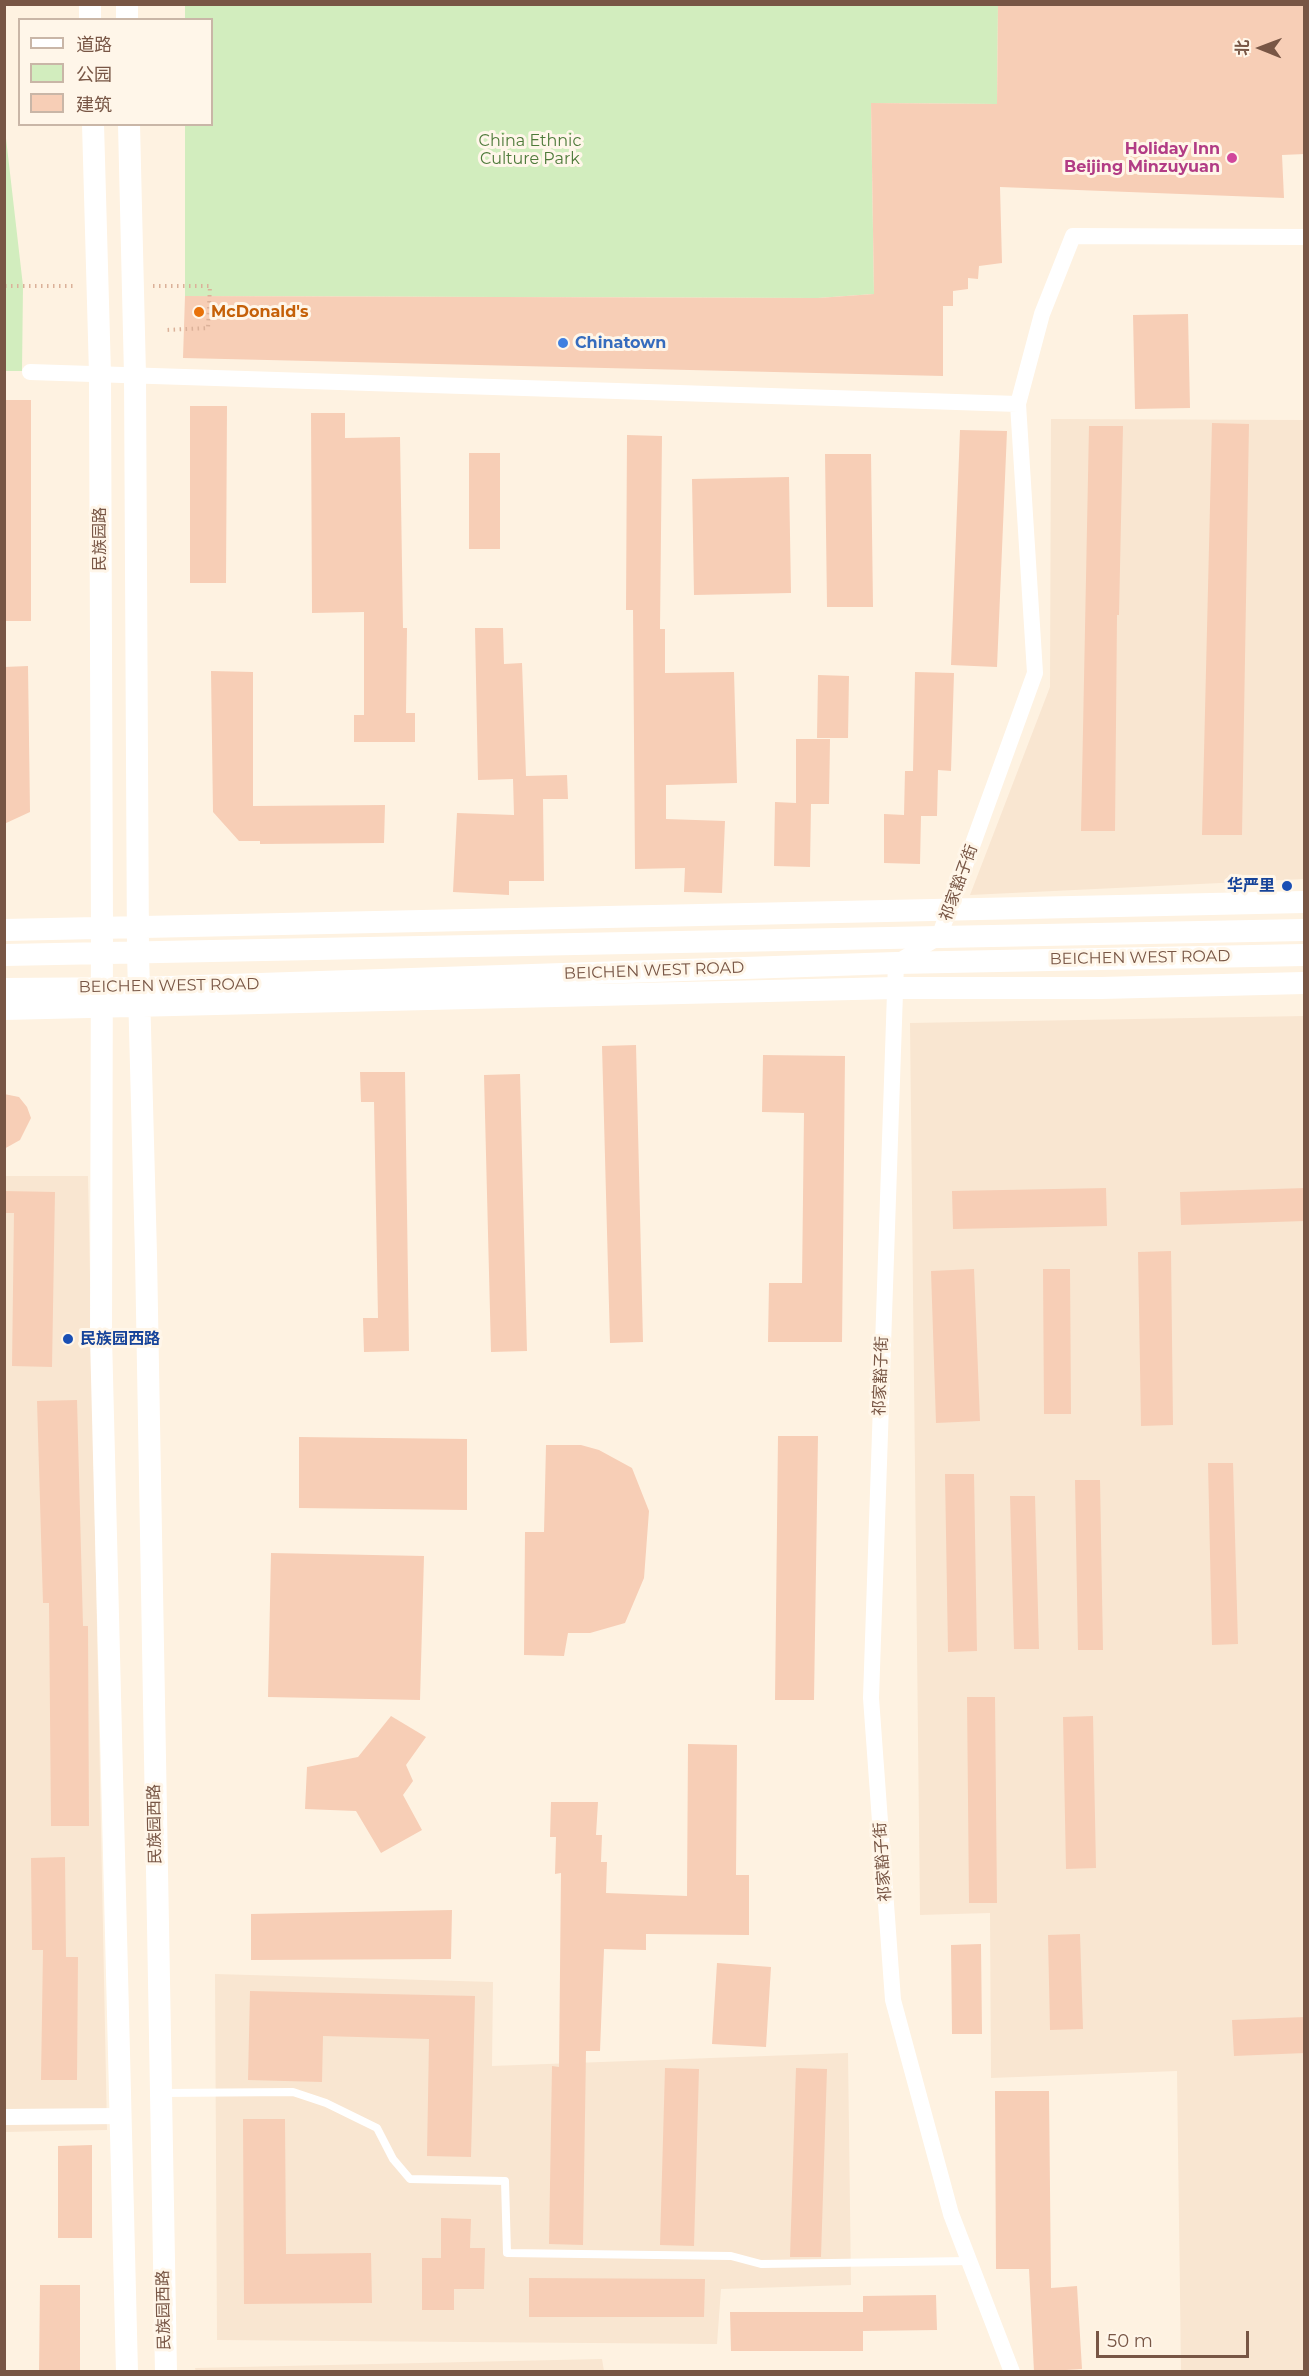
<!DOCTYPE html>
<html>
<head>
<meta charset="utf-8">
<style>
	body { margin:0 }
	#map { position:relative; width:1309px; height:2376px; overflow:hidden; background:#fef2e1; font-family:Montserrat,"Noto Sans SC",sans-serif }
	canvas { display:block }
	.frame { position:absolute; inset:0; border:6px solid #785645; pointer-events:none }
	.legend { position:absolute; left:18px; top:18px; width:195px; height:108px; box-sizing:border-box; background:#fff6e9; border:2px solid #c9b6a7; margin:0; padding:8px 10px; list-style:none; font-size:18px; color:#785645 }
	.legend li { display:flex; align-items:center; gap:12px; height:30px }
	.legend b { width:30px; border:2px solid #c9b6a7 }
	.north { position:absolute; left:1231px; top:18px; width:60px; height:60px; -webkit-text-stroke:4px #fff6e9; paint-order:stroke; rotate:271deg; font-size:16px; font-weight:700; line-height:24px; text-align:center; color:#785645 }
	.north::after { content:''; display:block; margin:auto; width:21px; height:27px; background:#785645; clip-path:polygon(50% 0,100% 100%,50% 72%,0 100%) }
	.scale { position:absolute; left:1096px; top:2331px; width:153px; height:27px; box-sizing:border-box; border:3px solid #785645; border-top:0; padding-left:8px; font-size:18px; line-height:21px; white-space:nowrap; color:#785645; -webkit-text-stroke:4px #fff6e9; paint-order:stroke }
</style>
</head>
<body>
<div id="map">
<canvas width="1309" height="2376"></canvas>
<div class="frame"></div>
<ul class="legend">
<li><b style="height:8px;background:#fff"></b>道路</li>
<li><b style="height:16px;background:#d2edbe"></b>公园</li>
<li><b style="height:16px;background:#f7ceb6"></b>建筑</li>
</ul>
<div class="north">北</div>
<div class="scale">50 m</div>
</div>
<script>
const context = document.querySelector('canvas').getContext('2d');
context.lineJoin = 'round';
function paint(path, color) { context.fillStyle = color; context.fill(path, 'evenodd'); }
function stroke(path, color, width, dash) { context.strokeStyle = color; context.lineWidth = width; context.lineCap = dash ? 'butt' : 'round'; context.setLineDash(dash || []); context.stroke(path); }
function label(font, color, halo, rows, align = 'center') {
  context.font = font + ' Montserrat,"Noto Sans SC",sans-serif'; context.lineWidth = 6; context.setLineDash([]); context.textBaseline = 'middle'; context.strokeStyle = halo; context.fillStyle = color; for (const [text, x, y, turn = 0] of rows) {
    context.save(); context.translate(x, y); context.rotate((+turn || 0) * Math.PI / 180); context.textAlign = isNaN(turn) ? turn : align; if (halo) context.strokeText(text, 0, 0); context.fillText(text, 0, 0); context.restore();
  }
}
paint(new Path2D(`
	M 1051,419 L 1304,420 L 1304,879 L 970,895 L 1050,687 Z
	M 1304,1016 L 1304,2371 L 1181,2371 L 1177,2071 L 991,2078 L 990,1913 L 920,1915 L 910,1023 Z
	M 4,1176 L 88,1176 L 107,2130 L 5,2132 Z
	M 215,1974 L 493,1982 L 492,2066 L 848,2053 L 851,2285 L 721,2289 L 717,2344 L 217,2340 Z
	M 602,2359 L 604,2371 L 196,2372 L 195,2368 Z`), '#f9e6d1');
paint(new Path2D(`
	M 185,5 L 998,5 L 997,104 L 871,103 L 874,294 L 818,298 L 185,296 L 185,125 L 212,124 L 212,20 L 185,19 Z
	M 4,121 L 23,286 L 22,371 L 5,371 Z`), '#d2edbe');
paint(new Path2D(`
	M 998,4 L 1305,4 L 1305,154 L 1282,155 L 1284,198 L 1000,187 L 1002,263 L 979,266 L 978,279 L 968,278 L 968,289 L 953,291 L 953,306 L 943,306 L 943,376 L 183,358 L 185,296 L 818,298 L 874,294 L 871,103 L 997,104 Z
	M 1188,314 L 1190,408 L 1135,409 L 1133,315 Z
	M 4,400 L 31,400 L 31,621 L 6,621 Z
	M 190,406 L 227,406 L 226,583 L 190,583 Z
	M 311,413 L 345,413 L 345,438 L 400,437 L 403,628 L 407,628 L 406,713 L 415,713 L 415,742 L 354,742 L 354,715 L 364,715 L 364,612 L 312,613 Z
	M 1212,423 L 1249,424 L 1242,835 L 1202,835 Z
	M 1089,426 L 1123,426 L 1119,615 L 1117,615 L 1115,831 L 1081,831 Z
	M 960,430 L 1007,431 L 997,667 L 951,665 Z
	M 627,435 L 662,436 L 660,629 L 665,629 L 665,673 L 734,672 L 737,783 L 666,785 L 666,819 L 725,821 L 722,893 L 684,892 L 685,868 L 635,869 L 633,610 L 626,610 Z
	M 469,453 L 500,453 L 500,549 L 469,549 Z
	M 825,454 L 871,454 L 873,607 L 827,607 Z
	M 789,477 L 791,593 L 694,595 L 692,479 Z
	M 475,628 L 503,628 L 504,664 L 522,663 L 526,776 L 567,775 L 568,799 L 543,799 L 544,881 L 509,881 L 509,895 L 453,892 L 457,813 L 514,815 L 513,779 L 478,780 Z
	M 28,666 L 30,812 L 4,824 L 4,667 Z
	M 211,671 L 253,672 L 253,806 L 385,805 L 384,843 L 260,844 L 260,841 L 239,841 L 213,812 Z
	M 915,672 L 954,673 L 951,771 L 938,770 L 937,816 L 921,816 L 920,864 L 884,863 L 884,814 L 904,815 L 905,771 L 913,771 Z
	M 818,675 L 849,676 L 848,738 L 817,738 Z
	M 796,739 L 830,739 L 829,804 L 811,804 L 810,867 L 774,866 L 775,802 L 796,803 Z
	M 636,1045 L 643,1342 L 610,1343 L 602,1046 Z
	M 763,1055 L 845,1056 L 842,1342 L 768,1342 L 769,1283 L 802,1283 L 804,1113 L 762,1112 Z
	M 360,1072 L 405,1072 L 409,1351 L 364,1352 L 363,1318 L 378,1318 L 374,1102 L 361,1102 Z
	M 520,1074 L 527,1351 L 491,1352 L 484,1075 Z
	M 4,1094 L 19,1097 L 27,1107 L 31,1118 L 20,1140 L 4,1149 Z
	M 1106,1188 L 1107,1226 L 953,1229 L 952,1191 Z
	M 1305,1188 L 1305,1221 L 1181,1225 L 1180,1192 Z
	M 4,1191 L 55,1192 L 52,1367 L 12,1366 L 14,1213 L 4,1213 Z
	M 1171,1251 L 1173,1425 L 1141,1426 L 1138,1252 Z
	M 974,1269 L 980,1421 L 936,1423 L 931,1271 Z
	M 1043,1269 L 1070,1269 L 1071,1414 L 1044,1414 Z
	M 77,1400 L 83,1626 L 88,1626 L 89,1826 L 51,1826 L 49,1603 L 43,1603 L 37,1401 Z
	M 778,1436 L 818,1436 L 814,1700 L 775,1700 Z
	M 299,1437 L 467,1439 L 467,1510 L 299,1508 Z
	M 546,1445 L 581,1445 L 599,1450 L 632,1468 L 649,1511 L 644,1578 L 625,1623 L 590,1633 L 568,1633 L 564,1656 L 524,1655 L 525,1532 L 544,1532 Z
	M 1208,1463 L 1233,1463 L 1238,1644 L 1212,1645 Z
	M 945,1474 L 974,1474 L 977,1651 L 948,1652 Z
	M 1075,1480 L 1100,1480 L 1103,1650 L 1078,1650 Z
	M 1010,1496 L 1035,1496 L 1039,1649 L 1014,1649 Z
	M 271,1553 L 424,1556 L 420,1700 L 268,1697 Z
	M 967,1697 L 995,1697 L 997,1903 L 969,1903 Z
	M 391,1716 L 426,1737 L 406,1765 L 413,1781 L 403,1795 L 422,1830 L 381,1853 L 356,1811 L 305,1809 L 307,1767 L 358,1757 Z
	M 1093,1716 L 1096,1868 L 1066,1869 L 1063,1717 Z
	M 688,1744 L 737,1745 L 736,1875 L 749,1875 L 749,1935 L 646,1934 L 646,1950 L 604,1949 L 600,2051 L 586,2051 L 583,2245 L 549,2244 L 552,2066 L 559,2067 L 561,1873 L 555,1874 L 556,1837 L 550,1837 L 551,1802 L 598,1802 L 596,1835 L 602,1835 L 601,1862 L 607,1862 L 606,1893 L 687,1896 Z
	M 65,1857 L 66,1957 L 78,1957 L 77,2080 L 41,2080 L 43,1950 L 32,1950 L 31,1858 Z
	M 452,1910 L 451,1959 L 251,1960 L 251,1914 Z
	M 1080,1934 L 1083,2029 L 1050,2030 L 1048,1935 Z
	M 981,1944 L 982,2034 L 952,2034 L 951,1945 Z
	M 717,1963 L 771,1967 L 766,2047 L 712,2044 Z
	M 250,1991 L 475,1996 L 471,2157 L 427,2156 L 429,2039 L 323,2036 L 322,2082 L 248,2080 Z
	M 1305,2017 L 1305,2053 L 1234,2056 L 1232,2020 Z
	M 665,2068 L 699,2069 L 694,2246 L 660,2245 Z
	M 796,2068 L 827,2069 L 821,2257 L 790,2257 Z
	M 995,2091 L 1049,2091 L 1051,2288 L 1077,2286 L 1082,2369 L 1034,2372 L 1029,2269 L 996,2269 Z
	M 243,2119 L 285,2119 L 286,2254 L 371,2253 L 372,2303 L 244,2304 Z
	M 92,2145 L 92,2238 L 58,2238 L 58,2146 Z
	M 441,2218 L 471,2219 L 470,2248 L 485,2248 L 484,2289 L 454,2289 L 454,2310 L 422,2310 L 422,2258 L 441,2258 Z
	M 529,2278 L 705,2279 L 704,2317 L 529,2317 Z
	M 40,2285 L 80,2285 L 80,2372 L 39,2372 Z
	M 936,2295 L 937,2330 L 863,2331 L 863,2351 L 731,2351 L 730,2312 L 863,2312 L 863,2296 Z`), '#f7ceb6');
stroke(new Path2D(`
	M 5,286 L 76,286
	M 153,286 L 210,286 L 208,328 L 166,330`), '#dbb199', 4, [1.5, 4.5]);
stroke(new Path2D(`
	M 163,2093 L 293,2092 L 326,2103 L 377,2128 L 393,2159 L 410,2179 L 505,2181 L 507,2253 L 731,2256 L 761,2264 L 969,2261`), '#fff', 8);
stroke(new Path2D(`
	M 30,372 L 1018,404 L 1042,314 L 1073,236 L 1304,237
	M 4,2117 L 122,2116
	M 1012,2372 L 951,2214 L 893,2000 L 871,1698 L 896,963 L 939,937 L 1035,673 L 1018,404`), '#fff', 16);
stroke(new Path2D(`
	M 90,4 L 90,20
	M 127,4 L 127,20
	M 93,124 L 100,374 L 102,928 L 101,1337 L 127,2372
	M 129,124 L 135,375 L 138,953 L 146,1255 L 166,2372
	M 4,930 L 1304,902
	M 4,955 L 1304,930
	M 4,989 L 139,988 L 896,963 L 1304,955
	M 4,1009 L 895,988 L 1101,988 L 1304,983`), '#fff', 22);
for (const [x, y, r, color] of [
	[1232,158,6,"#d1479c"],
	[199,312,6,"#e8710a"],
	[563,343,6,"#3f7fe0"],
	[1287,886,6,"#1a4fb4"],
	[68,1339,6,"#1a4fb4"]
]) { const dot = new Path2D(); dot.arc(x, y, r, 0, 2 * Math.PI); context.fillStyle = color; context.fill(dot); stroke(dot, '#fff6e9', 2); }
label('16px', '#4e7a3a', '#fff6e9', [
	["China Ethnic",530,141],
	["Culture Park",530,159]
]);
label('bold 16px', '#b23c85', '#fff6e9', [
	["Holiday Inn",1220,149],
	["Beijing Minzuyuan",1220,167]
], 'right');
label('bold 16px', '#c56008', '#fff6e9', [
	["McDonald's",211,312]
], 'left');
label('bold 16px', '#366cbe', '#fff6e9', [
	["Chinatown",575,343]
], 'left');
label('16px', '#785645', '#fff6e9', [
	["民族园路",100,539,-90],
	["祁家豁子街",959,883,-70],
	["BEICHEN WEST ROAD",1140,958,-1],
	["BEICHEN WEST ROAD",654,971,-2],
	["BEICHEN WEST ROAD",169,986,-1],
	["祁家豁子街",881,1376,-88],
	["民族园西路",155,1824,-91],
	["祁家豁子街",883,1862,-94],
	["民族园西路",164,2310,-91]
]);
label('bold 16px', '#164399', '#fff6e9', [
	["华严里",1275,886],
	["民族园西路",80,1339,"left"]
], 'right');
</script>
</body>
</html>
